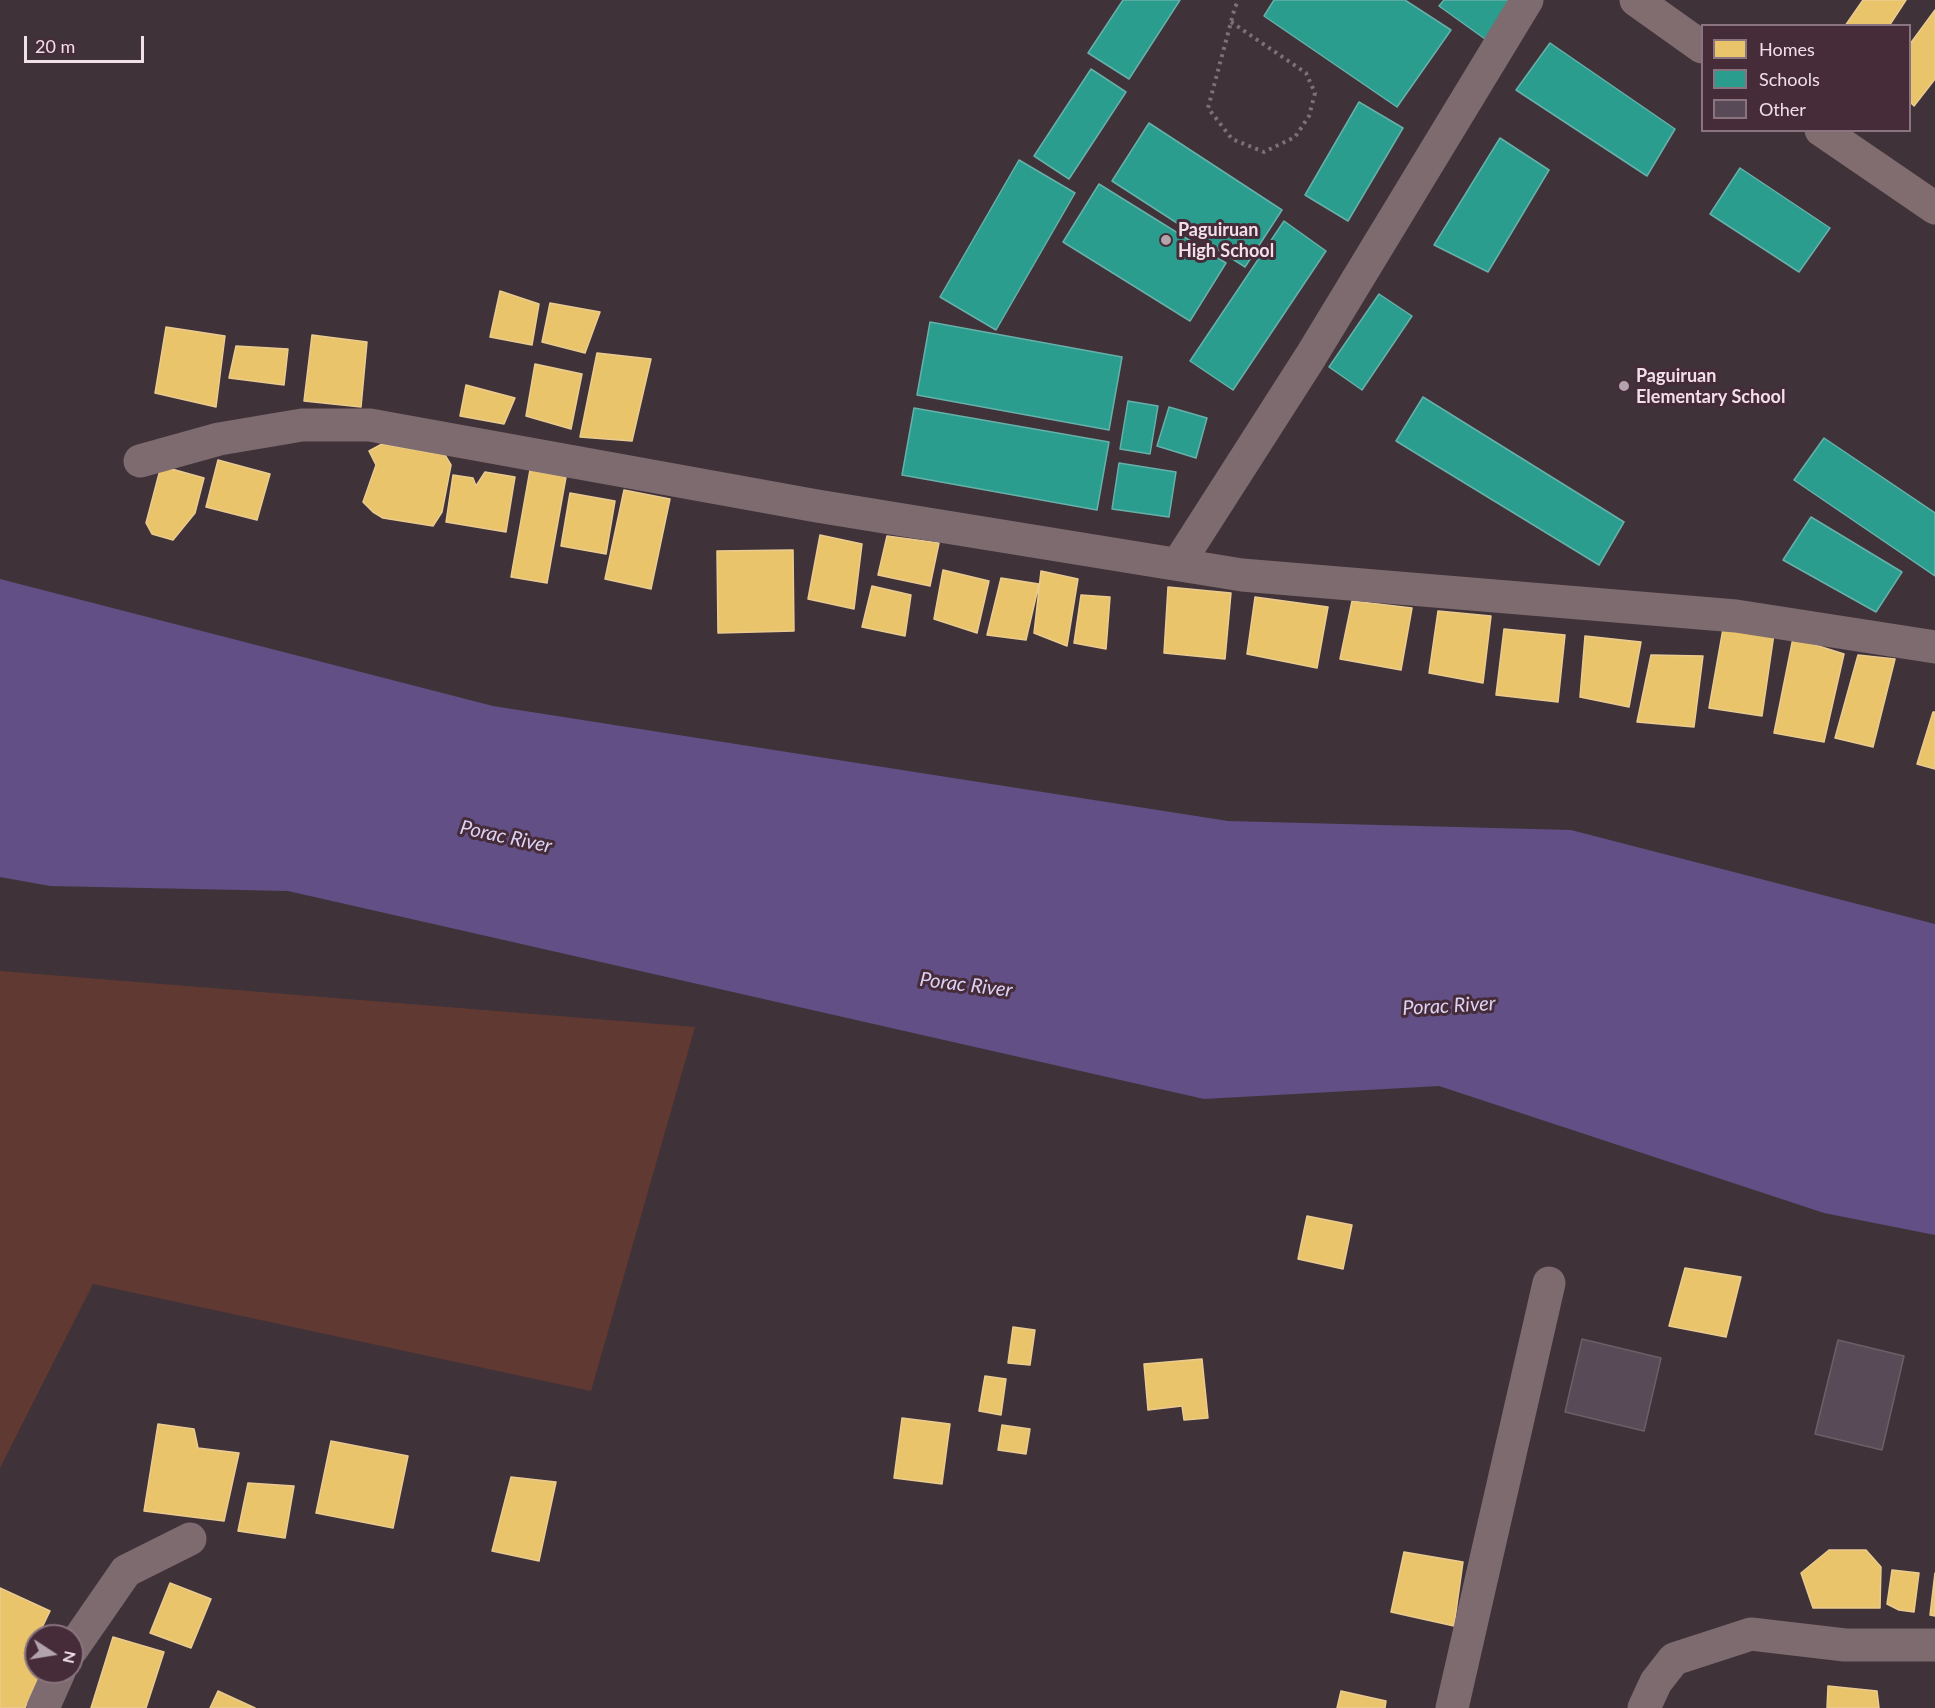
<!DOCTYPE html>
<html>
<head>
<meta charset="utf-8">
<style>
	body { margin:0 }
	#map { position:relative; width:1935px; height:1708px; overflow:hidden; background:#403239; font-family:Lato,sans-serif }
	canvas { display:block }
	.legend { position:absolute; left:1701px; top:24px; width:210px; height:108px; box-sizing:border-box; background:#462c39; border:2px solid #8a747f; margin:0; padding:8px 10px; list-style:none; font-size:18px; color:#f1e0e8 }
	.legend li { display:flex; align-items:center; gap:12px; height:30px }
	.legend b { width:30px; border:2px solid #8a747f }
	.north { position:absolute; left:24px; top:1624px; width:60px; height:60px; box-sizing:border-box; background:#462c39; border:2px solid #8a747f; border-radius:50%; rotate:102deg; font-size:16px; font-weight:700; line-height:24px; text-align:center; color:#f1e0e8 }
	.north::after { content:''; display:block; margin:auto; width:21px; height:27px; background:#b3a3ab; clip-path:polygon(50% 0,100% 100%,50% 72%,0 100%) }
	.scale { position:absolute; left:24px; top:36px; width:120px; height:27px; box-sizing:border-box; border:3px solid #f1e0e8; border-top:0; padding-left:8px; font-size:18px; line-height:21px; white-space:nowrap; color:#f1e0e8; -webkit-text-stroke:4px #462c39; paint-order:stroke }
</style>
</head>
<body>
<div id="map">
<canvas width="1935" height="1708"></canvas>
<ul class="legend">
<li><b style="height:16px;background:#e9c46a"></b>Homes</li>
<li><b style="height:16px;background:#2a9d8f"></b>Schools</li>
<li><b style="height:16px;background:#584a56"></b>Other</li>
</ul>
<div class="north">N</div>
<div class="scale">20 m</div>
</div>
<script>
const context = document.querySelector('canvas').getContext('2d');
context.lineJoin = 'round';
function paint(path, color) { context.fillStyle = color; context.fill(path, 'evenodd'); }
function stroke(path, color, width, dash) { context.strokeStyle = color; context.lineWidth = width; context.lineCap = dash ? 'butt' : 'round'; context.setLineDash(dash || []); context.stroke(path); }
function label(font, color, halo, rows, align = 'center') {
  context.font = font + ' Lato,sans-serif'; context.lineWidth = 6; context.setLineDash([]); context.textBaseline = 'middle'; context.strokeStyle = halo; context.fillStyle = color; for (const [text, x, y, turn = 0] of rows) {
    context.save(); context.translate(x, y); context.rotate((+turn || 0) * Math.PI / 180); context.textAlign = isNaN(turn) ? turn : align; if (halo) context.strokeText(text, 0, 0); context.fillText(text, 0, 0); context.restore();
  }
}
paint(new Path2D(`
	M 0,971 L 695,1027 L 591,1391 L 93,1284 L 0,1468 Z`), '#603a32');
paint(new Path2D(`
	M 0,579 L 493,706 L 1228,821 L 1571,830 L 1935,924 L 1935,1235 L 1824,1213 L 1439,1086 L 1204,1099 L 288,891 L 50,886 L 0,877 Z`), '#624f85');
const homes = new Path2D(`
	M 1863,0 L 1906,0 L 1889,26 L 1845,26 Z
	M 1935,10 L 1935,79 L 1914,106 L 1910,102 L 1910,44 Z
	M 500,291 L 539,304 L 532,345 L 490,337 Z
	M 550,303 L 600,312 L 585,353 L 542,342 Z
	M 166,327 L 225,336 L 216,407 L 155,393 Z
	M 312,335 L 367,342 L 361,407 L 304,401 Z
	M 236,346 L 288,349 L 284,385 L 229,378 Z
	M 597,353 L 651,359 L 632,441 L 580,437 Z
	M 535,364 L 582,374 L 571,429 L 526,416 Z
	M 466,385 L 515,398 L 504,424 L 460,416 Z
	M 382,444 L 445,455 L 451,465 L 442,512 L 433,526 L 383,518 L 373,512 L 363,502 L 376,465 L 369,451 Z
	M 218,460 L 270,474 L 257,520 L 206,507 Z
	M 161,466 L 204,478 L 195,513 L 173,540 L 152,534 L 146,523 Z
	M 530,470 L 566,477 L 547,583 L 511,577 Z
	M 485,472 L 515,477 L 506,532 L 446,522 L 453,475 L 473,478 L 476,486 Z
	M 624,490 L 670,499 L 651,589 L 605,579 Z
	M 570,493 L 615,501 L 606,554 L 561,546 Z
	M 820,535 L 862,544 L 854,609 L 808,599 Z
	M 887,536 L 939,543 L 930,586 L 878,575 Z
	M 793,550 L 794,631 L 718,633 L 717,551 Z
	M 943,570 L 989,581 L 977,633 L 934,619 Z
	M 1041,571 L 1078,579 L 1067,646 L 1034,633 Z
	M 1001,578 L 1039,584 L 1026,640 L 987,635 Z
	M 872,586 L 911,595 L 905,636 L 862,627 Z
	M 1168,587 L 1231,593 L 1225,659 L 1164,653 Z
	M 1081,595 L 1110,597 L 1106,649 L 1074,643 Z
	M 1255,597 L 1328,607 L 1317,668 L 1247,654 Z
	M 1352,601 L 1412,608 L 1401,670 L 1340,659 Z
	M 1438,611 L 1491,616 L 1483,683 L 1429,673 Z
	M 1504,629 L 1565,635 L 1558,702 L 1496,695 Z
	M 1723,629 L 1774,634 L 1762,716 L 1709,708 Z
	M 1585,636 L 1641,642 L 1629,707 L 1580,697 Z
	M 1793,638 L 1844,654 L 1824,742 L 1774,733 Z
	M 1651,655 L 1703,656 L 1694,727 L 1637,722 Z
	M 1858,655 L 1895,659 L 1873,747 L 1835,738 Z
	M 1933,712 L 1935,712 L 1935,769 L 1917,764 Z
	M 1307,1216 L 1352,1225 L 1343,1269 L 1298,1259 Z
	M 1685,1268 L 1741,1277 L 1726,1337 L 1669,1326 Z
	M 1013,1327 L 1035,1330 L 1030,1365 L 1008,1363 Z
	M 1202,1359 L 1208,1418 L 1184,1420 L 1182,1406 L 1148,1410 L 1144,1364 Z
	M 985,1376 L 1006,1379 L 1001,1415 L 979,1411 Z
	M 902,1418 L 950,1424 L 942,1484 L 894,1478 Z
	M 158,1424 L 194,1429 L 198,1448 L 239,1453 L 224,1521 L 144,1511 Z
	M 1002,1425 L 1030,1429 L 1026,1454 L 998,1450 Z
	M 331,1441 L 408,1456 L 393,1528 L 316,1513 Z
	M 511,1477 L 556,1482 L 539,1561 L 492,1551 Z
	M 248,1483 L 294,1486 L 285,1538 L 238,1531 Z
	M 1829,1550 L 1866,1550 L 1881,1567 L 1880,1608 L 1813,1608 L 1801,1573 Z
	M 1404,1552 L 1463,1562 L 1454,1626 L 1391,1612 Z
	M 1892,1570 L 1919,1573 L 1914,1612 L 1899,1610 L 1887,1604 Z
	M 1935,1573 L 1935,1616 L 1930,1615 Z
	M 170,1583 L 211,1599 L 191,1648 L 150,1633 Z
	M 0,1588 L 50,1611 L 38,1636 L 36,1636 L 30,1654 L 36,1657 L 36,1672 L 41,1672 L 25,1708 L 0,1708 Z
	M 113,1637 L 164,1652 L 146,1708 L 91,1708 Z
	M 1828,1686 L 1877,1691 L 1879,1708 L 1827,1708 Z
	M 218,1691 L 255,1708 L 210,1708 Z
	M 1341,1691 L 1386,1701 L 1385,1708 L 1337,1708 Z`);
paint(homes, '#e9c46a');
stroke(homes, '#ebcc90', 1.5);
const schools = new Path2D(`
	M 1123,0 L 1180,0 L 1129,79 L 1088,53 Z
	M 1274,0 L 1405,0 L 1451,30 L 1397,107 L 1264,16 Z
	M 1444,0 L 1513,0 L 1485,39 L 1439,6 Z
	M 1550,43 L 1675,129 L 1647,176 L 1516,90 Z
	M 1091,69 L 1126,92 L 1069,179 L 1034,156 Z
	M 1359,102 L 1403,128 L 1348,221 L 1305,195 Z
	M 1149,123 L 1282,210 L 1245,267 L 1112,181 Z
	M 1500,138 L 1549,170 L 1488,272 L 1434,245 Z
	M 1019,160 L 1075,193 L 996,330 L 940,297 Z
	M 1740,168 L 1830,228 L 1799,272 L 1710,214 Z
	M 1099,184 L 1226,263 L 1190,321 L 1063,242 Z
	M 1284,221 L 1326,251 L 1233,390 L 1190,361 Z
	M 1379,294 L 1412,316 L 1362,390 L 1329,367 Z
	M 930,322 L 1122,357 L 1109,430 L 917,395 Z
	M 1423,397 L 1624,522 L 1599,565 L 1396,441 Z
	M 1128,401 L 1158,406 L 1150,454 L 1120,449 Z
	M 1169,407 L 1207,418 L 1196,458 L 1157,446 Z
	M 914,408 L 1109,442 L 1097,510 L 902,475 Z
	M 1824,438 L 1935,513 L 1935,576 L 1794,480 Z
	M 1119,463 L 1176,472 L 1169,517 L 1112,509 Z
	M 1811,517 L 1902,572 L 1876,612 L 1783,560 Z`);
paint(schools, '#2a9d8f');
stroke(schools, '#66b1aa', 1.5);
const building = new Path2D(`
	M 1582,1339 L 1661,1358 L 1644,1431 L 1565,1412 Z
	M 1838,1340 L 1904,1356 L 1882,1450 L 1815,1434 Z`);
paint(building, '#584a56');
stroke(building, '#6b6068', 1.5);
stroke(new Path2D(`
	M 1231,22 L 1306,73 L 1315,93 L 1309,116 L 1295,137 L 1264,152 L 1232,139 L 1208,108 L 1235,7 L 1239,0`), '#7e7074', 4, [3, 4.5]);
stroke(new Path2D(`
	M 140,461 L 219,439 L 302,425 L 370,425 L 817,506 L 1242,575 L 1736,616 L 1935,647
	M 1178,564 L 1311,356 L 1527,0
	M 72,1649 L 126,1571 L 190,1539
	M 43,1708 L 59,1672
	M 1452,1708 L 1549,1283
	M 1644,1708 L 1656,1682 L 1674,1659 L 1751,1634 L 1845,1645 L 1935,1645`), '#7d6b6f', 33);
stroke(new Path2D(`
	M 1636,0 L 1702,47
	M 1821,130 L 1935,208`), '#816d70', 33);
for (const [x, y, r, color] of [
	[1166,240,6,"#b3a3ab"],
	[1624,386,6,"#b3a3ab"]
]) { const dot = new Path2D(); dot.arc(x, y, r, 0, 2 * Math.PI); context.fillStyle = color; context.fill(dot); stroke(dot, '#462c39', 2); }
label('bold 18px', '#f1e0e8', '#462c39', [
	["Paguiruan",1178,230],
	["High School",1178,251],
	["Paguiruan",1636,376],
	["Elementary School",1636,397]
], 'left');
label('italic 20px', '#dcd2f5', '#462c39', [
	["Porac River",506,837,12],
	["Porac River",966,985,7],
	["Porac River",1449,1006,-3]
]);
</script>
</body>
</html>
